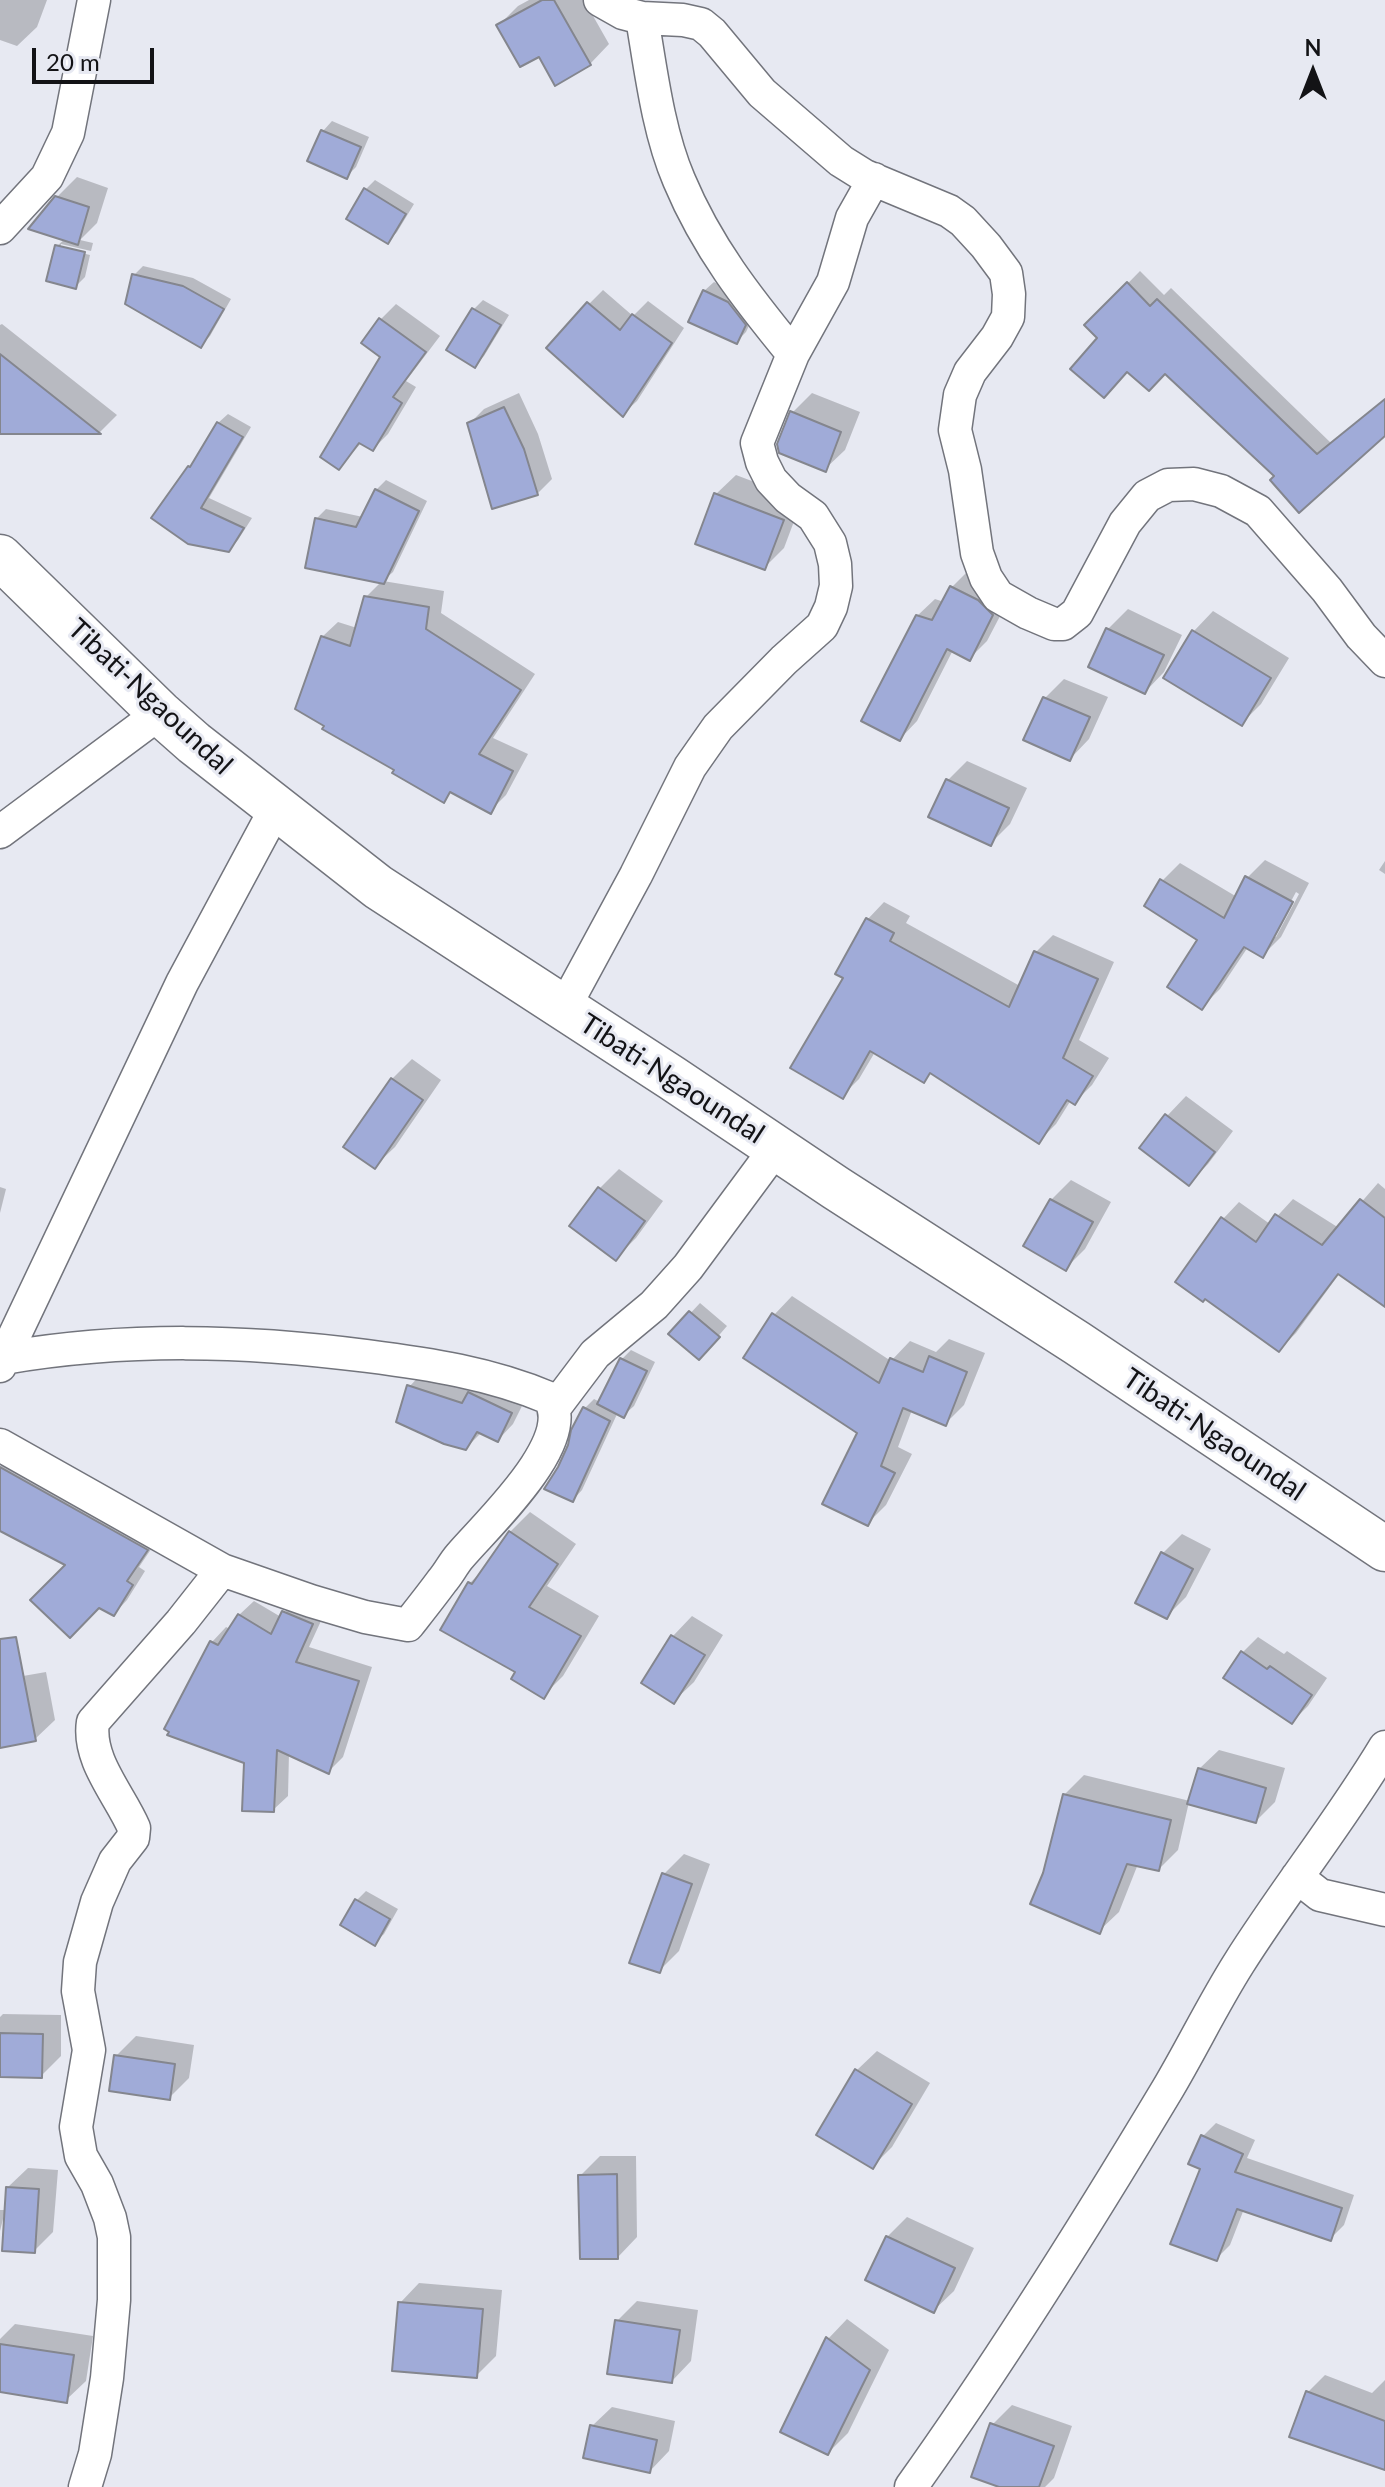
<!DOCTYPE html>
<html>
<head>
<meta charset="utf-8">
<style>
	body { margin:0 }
	#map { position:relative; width:1385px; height:2487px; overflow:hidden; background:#e7e9f2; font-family:Lato,sans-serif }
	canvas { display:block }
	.north { position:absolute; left:1273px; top:32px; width:80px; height:80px; -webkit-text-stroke:6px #e7e9f2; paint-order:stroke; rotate:0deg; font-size:22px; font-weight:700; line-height:32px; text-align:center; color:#131316 }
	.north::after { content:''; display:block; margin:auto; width:28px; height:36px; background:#131316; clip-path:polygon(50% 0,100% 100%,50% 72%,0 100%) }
	.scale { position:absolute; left:32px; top:48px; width:122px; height:36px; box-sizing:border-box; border:4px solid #131316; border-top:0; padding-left:10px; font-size:24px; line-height:28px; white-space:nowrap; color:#131316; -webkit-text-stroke:6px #e7e9f2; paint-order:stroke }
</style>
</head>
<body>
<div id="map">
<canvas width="1385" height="2487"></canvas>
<div class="north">N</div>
<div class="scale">20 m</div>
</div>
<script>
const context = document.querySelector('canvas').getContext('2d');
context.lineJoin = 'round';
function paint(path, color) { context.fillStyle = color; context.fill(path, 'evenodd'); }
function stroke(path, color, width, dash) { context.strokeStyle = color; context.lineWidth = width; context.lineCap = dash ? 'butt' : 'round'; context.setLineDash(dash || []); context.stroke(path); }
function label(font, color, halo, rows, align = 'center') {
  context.font = font + ' Lato,sans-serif'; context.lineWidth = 6; context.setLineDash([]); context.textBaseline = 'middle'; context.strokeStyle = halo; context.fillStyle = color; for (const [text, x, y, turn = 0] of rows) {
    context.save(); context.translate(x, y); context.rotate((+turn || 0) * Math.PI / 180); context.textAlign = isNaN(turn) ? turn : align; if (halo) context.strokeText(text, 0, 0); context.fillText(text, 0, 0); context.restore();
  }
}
paint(new Path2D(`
	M 0,0 L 47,0 L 37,27 L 17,46 L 0,40 Z
	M 529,0 L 584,0 L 609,44 L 590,64 L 540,54 L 499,25 L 518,6 Z
	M 332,121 L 369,137 L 356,167 L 347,176 L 310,160 L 323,131 Z
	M 77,177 L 108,188 L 97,223 L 80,240 L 93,243 L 91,251 L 61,244 L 61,248 L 90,255 L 85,277 L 75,287 L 57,246 L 65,239 L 57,197 Z
	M 375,180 L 414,204 L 397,232 L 388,242 L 366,189 Z
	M 143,266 L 193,278 L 231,299 L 210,336 L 201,345 L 134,275 Z
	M 1140,271 L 1164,295 L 1171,288 L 1331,443 L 1385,399 L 1385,434 L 1276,476 L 1165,371 L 1099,338 L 1087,325 Z
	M 714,282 L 737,293 L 754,315 L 746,332 L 736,342 L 704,291 Z
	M 603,290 L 633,316 L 648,301 L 684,328 L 637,401 L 623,414 L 589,304 Z
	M 483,300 L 509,315 L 484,356 L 475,365 L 474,309 Z
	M 396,304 L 440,336 L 406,381 L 416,387 L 388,434 L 373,449 L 362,442 L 339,468 L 382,357 L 363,343 L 381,319 Z
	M 2,324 L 117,415 L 100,432 L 0,432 L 0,325 Z
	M 519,393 L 538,434 L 552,479 L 537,494 L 469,424 L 484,409 Z
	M 812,393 L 860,412 L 845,450 L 825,469 L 792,413 Z
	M 228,414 L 251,427 L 209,498 L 252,518 L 238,540 L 228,550 L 189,542 L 189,467 L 197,460 L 218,423 Z
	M 736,475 L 802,500 L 784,548 L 764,568 L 716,494 Z
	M 386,480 L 427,501 L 393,572 L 383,581 L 444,591 L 441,613 L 535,674 L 493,738 L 528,754 L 506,795 L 490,811 L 452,791 L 443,801 L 397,769 L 322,637 L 338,622 L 357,628 L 366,597 L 382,581 L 316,519 L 326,509 L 363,517 L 376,490 Z
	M 969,570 L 1010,597 L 987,641 L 970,658 L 953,650 L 917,721 L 900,739 L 917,616 L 935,599 L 944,602 L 952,587 Z
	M 1128,609 L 1182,635 L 1164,672 L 1145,692 L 1090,666 L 1108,629 Z
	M 1213,611 L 1289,658 L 1261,704 L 1241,724 L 1165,677 L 1194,631 Z
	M 1064,679 L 1108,697 L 1089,739 L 1070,759 L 1045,698 Z
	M 967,761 L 1027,788 L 1010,824 L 991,843 L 947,781 Z
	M 1265,860 L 1309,883 L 1281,937 L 1263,955 L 1248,947 L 1220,989 L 1202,1007 L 1200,940 L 1162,881 L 1180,863 L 1237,897 L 1247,878 ZM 1296,892 L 1299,894 L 1276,937 L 1272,937 Z
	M 1385,861 L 1385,874 L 1379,870 Z
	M 884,902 L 910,916 L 906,923 L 1020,986 L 1036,952 L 1053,935 L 1114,962 L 1079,1040 L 1109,1058 L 1092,1085 L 1075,1102 L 1071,1100 L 1056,1124 L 1039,1141 L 932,1072 L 924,1081 L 875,1052 L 859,1079 L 842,1096 L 846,977 L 867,920 Z
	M 412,1059 L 441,1080 L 395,1147 L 375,1166 L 346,1146 L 392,1079 Z
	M 1186,1096 L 1233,1131 L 1208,1164 L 1189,1183 L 1167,1116 Z
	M 619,1169 L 663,1201 L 636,1238 L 616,1258 L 600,1188 Z
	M 1071,1180 L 1111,1202 L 1085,1249 L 1066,1268 L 1051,1200 Z
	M 1378,1183 L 1385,1189 L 1385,1305 L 1340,1273 L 1296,1333 L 1279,1350 L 1223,1219 L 1239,1202 L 1270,1224 L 1293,1199 L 1339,1228 Z
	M 0,1187 L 6,1189 L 0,1213 Z
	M 792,1296 L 891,1361 L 910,1341 L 936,1352 L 949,1339 L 985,1353 L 964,1405 L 945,1424 L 912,1410 L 898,1447 L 912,1454 L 886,1505 L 868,1523 L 860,1433 L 774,1315 Z
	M 700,1303 L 727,1326 L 708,1348 L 671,1334 Z
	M 631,1350 L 655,1362 L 634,1406 L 624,1415 L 618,1412 L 582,1490 L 573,1500 L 559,1468 L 585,1408 L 594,1399 L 600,1402 L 621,1360 Z
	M 424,1371 L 526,1398 L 513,1424 L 498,1440 L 482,1432 L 466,1448 L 409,1387 Z
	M 13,1454 L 160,1536 L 139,1567 L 145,1571 L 127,1600 L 114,1614 L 68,1565 L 0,1528 L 0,1466 Z
	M 530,1512 L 576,1544 L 547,1586 L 599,1616 L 563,1676 L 543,1696 L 518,1672 L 470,1583 L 487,1566 L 510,1532 Z
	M 1182,1534 L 1211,1549 L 1186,1597 L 1166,1617 L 1163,1553 Z
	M 298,1598 L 326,1610 L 309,1647 L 372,1667 L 343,1757 L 329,1771 L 289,1753 L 288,1796 L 273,1810 L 246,1761 L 167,1728 L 212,1642 L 226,1627 L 230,1629 L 239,1615 L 254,1601 L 281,1617 Z
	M 692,1616 L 723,1635 L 694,1682 L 674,1701 L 643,1682 L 673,1636 Z
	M 1258,1637 L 1284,1654 L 1287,1651 L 1327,1678 L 1308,1706 L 1292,1722 L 1242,1653 Z
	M 46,1672 L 55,1720 L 35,1739 L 0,1746 L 0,1680 Z
	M 1219,1750 L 1285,1768 L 1275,1802 L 1256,1821 L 1189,1802 L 1178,1850 L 1159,1869 L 1138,1864 L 1119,1912 L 1099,1931 L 1045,1874 L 1064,1795 L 1084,1775 L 1190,1801 L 1199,1769 Z
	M 684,1854 L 710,1864 L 679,1951 L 659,1971 L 664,1874 Z
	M 366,1891 L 398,1909 L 384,1934 L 374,1943 L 357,1900 Z
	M 3,2014 L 61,2015 L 61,2056 L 41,2076 L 0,2075 L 0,2017 Z
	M 136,2036 L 194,2045 L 189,2078 L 170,2097 L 116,2056 Z
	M 877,2051 L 930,2083 L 892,2147 L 873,2166 L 857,2070 Z
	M 1216,2123 L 1255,2140 L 1247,2158 L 1354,2195 L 1344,2225 L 1330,2239 L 1244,2209 L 1230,2245 L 1216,2259 L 1203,2168 L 1203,2136 Z
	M 600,2156 L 636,2156 L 637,2237 L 618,2257 L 580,2176 Z
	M 28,2168 L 58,2170 L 53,2232 L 34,2251 L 4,2215 L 0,2231 L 0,2210 L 7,2210 L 8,2187 Z
	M 907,2217 L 974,2248 L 954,2291 L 934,2310 L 887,2237 Z
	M 419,2283 L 502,2290 L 496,2356 L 476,2376 L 400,2303 Z
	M 637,2301 L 698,2310 L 691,2361 L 672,2381 L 617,2321 Z
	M 847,2319 L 889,2350 L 848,2433 L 828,2453 L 828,2339 Z
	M 15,2324 L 93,2336 L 86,2381 L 66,2400 L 0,2390 L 0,2339 Z
	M 1325,2375 L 1372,2393 L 1385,2380 L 1385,2467 L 1308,2392 Z
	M 1012,2405 L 1072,2426 L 1054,2478 L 1045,2487 L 1005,2487 L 992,2425 Z
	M 612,2407 L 675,2421 L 669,2451 L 650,2471 L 592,2426 Z`), '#0003');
const building = new Path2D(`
	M 542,0 L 554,0 L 591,65 L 555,86 L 539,57 L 520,67 L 496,25 Z
	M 321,130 L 361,147 L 347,179 L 307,161 Z
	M 364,188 L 406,214 L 388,244 L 346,219 Z
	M 55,196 L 89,207 L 78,245 L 28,229 Z
	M 55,245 L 85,252 L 76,289 L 46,281 Z
	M 132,274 L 183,286 L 224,309 L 201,348 L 125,304 Z
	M 1127,282 L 1150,306 L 1157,299 L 1317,454 L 1385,399 L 1385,436 L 1299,513 L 1270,480 L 1274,476 L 1165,374 L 1149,391 L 1127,372 L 1104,398 L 1070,369 L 1097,338 L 1084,325 Z
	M 703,290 L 728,302 L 746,325 L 737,344 L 688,322 Z
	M 587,302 L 620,330 L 632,314 L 672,343 L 623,417 L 546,348 Z
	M 472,308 L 501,325 L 475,368 L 446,350 Z
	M 379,318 L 426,352 L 393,397 L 402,403 L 373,451 L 359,443 L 339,470 L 320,457 L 380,357 L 361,343 Z
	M 0,354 L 101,434 L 0,434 Z
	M 504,407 L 524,449 L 538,495 L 492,509 L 467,423 Z
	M 790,411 L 841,432 L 826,472 L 779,453 L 777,444 Z
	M 217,422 L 243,437 L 201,508 L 244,528 L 229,552 L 188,544 L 151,518 L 188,466 L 190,467 Z
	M 375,489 L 419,511 L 384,584 L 305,568 L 315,518 L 356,527 Z
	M 714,493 L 784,520 L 765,570 L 695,544 Z
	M 950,586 L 978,600 L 993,615 L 970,661 L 947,649 L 900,741 L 861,721 L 916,615 L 932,620 Z
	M 364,596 L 429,607 L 426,629 L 521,690 L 479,754 L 513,771 L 491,814 L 450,792 L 444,803 L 392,773 L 394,770 L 322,729 L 324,726 L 295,709 L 321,636 L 350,646 Z
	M 1106,628 L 1164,655 L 1145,694 L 1088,667 Z
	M 1192,630 L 1271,678 L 1242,726 L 1163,678 Z
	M 1043,697 L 1090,717 L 1070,761 L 1023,740 Z
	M 946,779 L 1009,808 L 991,846 L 928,817 Z
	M 1245,876 L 1293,902 L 1263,958 L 1244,947 L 1202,1010 L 1167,987 L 1197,940 L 1144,906 L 1160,879 L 1224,918 Z
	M 866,918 L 894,933 L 890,941 L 1009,1007 L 1034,951 L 1098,979 L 1063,1058 L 1093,1076 L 1075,1105 L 1067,1100 L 1039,1144 L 930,1073 L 924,1083 L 870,1051 L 843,1099 L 790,1068 L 843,978 L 835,974 Z
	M 391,1078 L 423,1100 L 375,1169 L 343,1147 Z
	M 1165,1114 L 1215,1152 L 1189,1186 L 1139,1148 Z
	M 598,1187 L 645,1221 L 616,1261 L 569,1226 Z
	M 1050,1199 L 1093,1222 L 1066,1271 L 1023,1246 Z
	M 1360,1199 L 1385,1218 L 1385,1307 L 1338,1274 L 1279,1352 L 1205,1299 L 1203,1302 L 1175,1282 L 1221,1217 L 1256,1242 L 1275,1214 L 1322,1245 Z
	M 689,1311 L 720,1337 L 699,1360 L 668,1334 Z
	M 772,1313 L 879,1383 L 890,1358 L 923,1372 L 929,1356 L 967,1372 L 946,1426 L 903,1408 L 881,1466 L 895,1473 L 868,1526 L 822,1504 L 857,1433 L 743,1358 Z
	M 620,1358 L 647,1371 L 624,1418 L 597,1404 Z
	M 407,1385 L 462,1403 L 468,1392 L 470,1393 L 512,1413 L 498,1442 L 477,1432 L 466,1450 L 444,1444 L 396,1422 Z
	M 583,1407 L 610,1421 L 573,1502 L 544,1489 L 558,1467 L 568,1445 L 571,1430 Z
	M 0,1467 L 148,1550 L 127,1581 L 133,1585 L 114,1616 L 99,1608 L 70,1638 L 30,1600 L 65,1565 L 0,1531 Z
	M 509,1531 L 558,1564 L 529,1607 L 581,1636 L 544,1699 L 511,1679 L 515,1672 L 440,1630 L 468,1582 L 472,1584 Z
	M 1161,1552 L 1193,1569 L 1167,1619 L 1135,1603 Z
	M 282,1611 L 313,1624 L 296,1662 L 359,1681 L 329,1774 L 277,1750 L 274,1812 L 242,1811 L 244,1763 L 167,1735 L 169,1732 L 164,1729 L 210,1641 L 218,1645 L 238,1614 L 271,1634 Z
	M 671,1635 L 705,1655 L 674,1704 L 641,1683 Z
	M 16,1637 L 36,1741 L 0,1748 L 0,1639 Z
	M 1241,1651 L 1267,1669 L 1270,1666 L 1312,1695 L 1292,1724 L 1223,1678 Z
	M 1198,1768 L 1266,1788 L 1256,1823 L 1187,1804 Z
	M 1063,1794 L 1171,1820 L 1159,1871 L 1127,1864 L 1100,1934 L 1030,1904 L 1043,1873 Z
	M 662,1873 L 692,1884 L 660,1973 L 629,1963 Z
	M 355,1899 L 390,1919 L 375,1946 L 340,1925 Z
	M 0,2033 L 43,2034 L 42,2078 L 0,2077 Z
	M 114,2055 L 175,2064 L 170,2100 L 109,2091 Z
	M 855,2069 L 912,2104 L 873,2169 L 816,2135 Z
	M 1201,2135 L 1243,2154 L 1235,2172 L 1342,2208 L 1331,2241 L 1237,2209 L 1217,2261 L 1170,2244 L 1200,2169 L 1188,2164 Z
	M 617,2174 L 618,2259 L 580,2259 L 578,2175 Z
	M 6,2187 L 39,2189 L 35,2253 L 2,2251 Z
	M 886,2236 L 955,2268 L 934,2313 L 865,2280 Z
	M 398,2302 L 483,2309 L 477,2378 L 392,2371 Z
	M 615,2320 L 680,2330 L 672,2383 L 607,2374 Z
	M 826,2337 L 870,2370 L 828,2455 L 780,2432 Z
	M 0,2344 L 74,2355 L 67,2403 L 0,2392 Z
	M 1306,2391 L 1385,2421 L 1385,2470 L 1289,2437 Z
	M 990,2423 L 1054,2446 L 1039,2487 L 999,2487 L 971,2477 Z
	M 590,2425 L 657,2440 L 650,2473 L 583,2458 Z`);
paint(building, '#a0abd8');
stroke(building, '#84868e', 2);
const street = new Path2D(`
	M 600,0 L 623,13 L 642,18 L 683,20 L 701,24 L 712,33 L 762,93 L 841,161 L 865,176 L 949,211 L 963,221 L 986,246 L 1006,273 L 1009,294 L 1008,317 L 997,337 L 970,372 L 960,395 L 955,430 L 965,470 L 977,553 L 986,578 L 998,596 L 1028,613 L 1054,624 L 1063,624 L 1077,613 L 1125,523 L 1147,496 L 1168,485 L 1194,484 L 1221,491 L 1258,511 L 1327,590 L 1361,636 L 1385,661
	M 642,18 C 651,71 658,131 679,180 C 707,247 747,298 793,354
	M 0,228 L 47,177 L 68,133 L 94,0
	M 0,832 L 160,713
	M 564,1008 L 636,875 L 690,767 L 718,727 L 784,660 L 822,626 L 831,607 L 836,586 L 835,564 L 830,543 L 813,516 L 788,498 L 771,480 L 762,462 L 757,443 L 793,354 L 833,282 L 852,218 L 874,179
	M 0,1366 L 182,983 L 276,808
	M 555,1407 L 595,1354 L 654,1305 L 688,1267 L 776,1148
	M 0,1445 L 222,1570 L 311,1601 L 365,1617 L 408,1625 C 419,1611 431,1596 442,1581 C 449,1573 453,1564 460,1556 C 486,1525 578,1441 549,1398 C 490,1373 429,1364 367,1356 C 244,1340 127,1337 4,1358
	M 1297,1877 L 1320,1895 L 1385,1910
	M 85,2487 L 95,2454 L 107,2378 L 114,2300 L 114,2237 L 110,2218 L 97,2184 L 81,2156 L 76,2127 L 89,2050 L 78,1991 L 80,1962 L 97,1902 L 115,1861 L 133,1838 L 134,1828 C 120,1795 87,1760 93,1722 L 181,1622 L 222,1570
	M 911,2487 C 1003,2358 1086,2225 1167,2090 C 1192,2048 1213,2004 1239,1963 C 1285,1890 1340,1822 1385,1747`);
const highway = new Path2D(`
	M 0,557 L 160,713 L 194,743 L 378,887 L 672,1078 L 836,1188 L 1077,1343 L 1385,1549`);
stroke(street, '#72747c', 35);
stroke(highway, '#72747c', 47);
stroke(street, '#fff', 32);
stroke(highway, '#fff', 44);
label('28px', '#131316', '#e7e9f2', [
	["Tibati-Ngaoundal",150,697,43],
	["Tibati-Ngaoundal",672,1079,33],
	["Tibati-Ngaoundal",1214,1435,34]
]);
</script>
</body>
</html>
